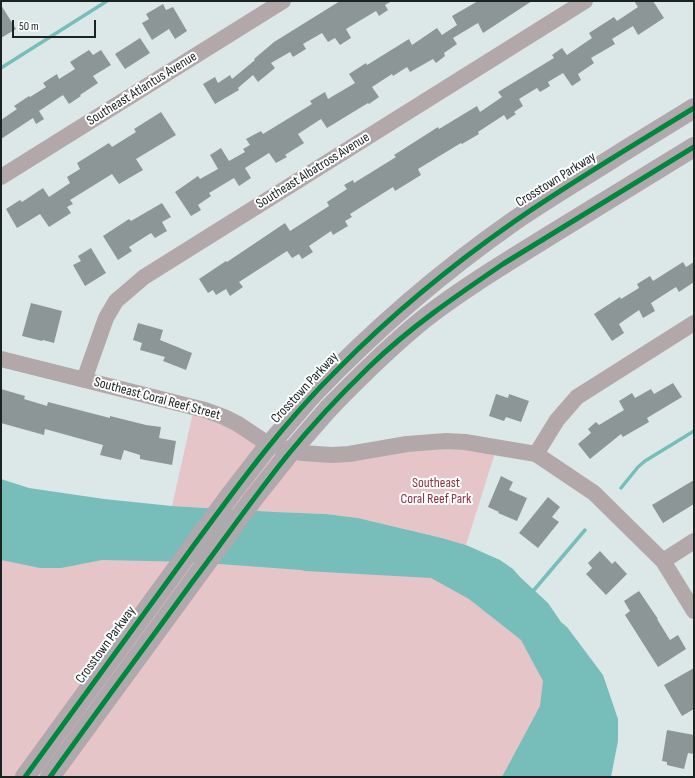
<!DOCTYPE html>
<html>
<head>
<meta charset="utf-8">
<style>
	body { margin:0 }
	#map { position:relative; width:695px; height:778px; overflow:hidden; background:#dce8e8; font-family:"Sofia Sans Condensed",sans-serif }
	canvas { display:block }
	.frame { position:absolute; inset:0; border:2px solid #1a2322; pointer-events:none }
	.scale { position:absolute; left:12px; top:20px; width:84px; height:18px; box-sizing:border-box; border:2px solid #1a2322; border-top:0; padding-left:5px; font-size:12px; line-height:14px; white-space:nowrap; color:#1a2322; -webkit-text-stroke:3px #fff; paint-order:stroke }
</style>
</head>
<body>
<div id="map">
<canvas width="695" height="778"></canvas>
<div class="frame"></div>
<div class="scale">50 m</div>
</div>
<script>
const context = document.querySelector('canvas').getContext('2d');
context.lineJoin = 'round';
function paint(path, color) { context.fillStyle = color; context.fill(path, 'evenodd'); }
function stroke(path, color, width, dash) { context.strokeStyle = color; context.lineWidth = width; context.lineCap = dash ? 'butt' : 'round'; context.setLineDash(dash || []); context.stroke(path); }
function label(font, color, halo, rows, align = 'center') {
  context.font = font + ' "Sofia Sans Condensed",sans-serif'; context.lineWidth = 4; context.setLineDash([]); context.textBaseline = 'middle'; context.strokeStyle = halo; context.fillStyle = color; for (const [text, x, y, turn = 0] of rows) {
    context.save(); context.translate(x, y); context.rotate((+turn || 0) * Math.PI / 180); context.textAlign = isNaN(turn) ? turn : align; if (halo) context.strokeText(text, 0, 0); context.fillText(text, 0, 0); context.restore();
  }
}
paint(new Path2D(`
	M 193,412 L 282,451 L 427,446 L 495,453 L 466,545 L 442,538 L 358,518 L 326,514 L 276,512 L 172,506 Z
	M 1,512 L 495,583 L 559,658 L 557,777 L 1,777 Z`), '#e5c5c8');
paint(new Path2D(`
	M 1,479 L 29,488 L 104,499 L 172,506 L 276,512 L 326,514 L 358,518 L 442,538 L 466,545 L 500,560 L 513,569 L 520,577 L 548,603 L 561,622 L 567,627 L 603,675 L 618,719 L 618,741 L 611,777 L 502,777 L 540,706 L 543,681 L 521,640 L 469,599 L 431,578 L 305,571 L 301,570 L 192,562 L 102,560 L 61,568 L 40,568 L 1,560 Z`), '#77beba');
stroke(new Path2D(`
	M 1,68 L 107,1
	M 621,488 L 638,467 L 645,461 L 694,431
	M 534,590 L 585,530`), '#77beba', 3.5);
paint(new Path2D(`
	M 340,1 L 392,1 L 385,5 L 388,10 L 379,16 L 376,11 L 346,29 L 351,38 L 340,45 L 335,38 L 328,42 L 322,33 L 303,44 L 306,49 L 293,57 L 290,52 L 271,63 L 275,68 L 258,82 L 253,75 L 238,88 L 239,90 L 215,104 L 203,84 L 215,77 L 218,83 L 230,75 L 232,79 L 255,60 L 254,59 L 274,42 Z
	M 478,1 L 532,1 L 483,33 L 478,23 L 453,38 L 457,44 L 444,53 L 445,56 L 436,63 L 433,59 L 410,72 L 407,67 L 393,76 L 392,74 L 372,87 L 379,97 L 369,104 L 368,103 L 327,128 L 321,119 L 298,134 L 304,143 L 285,155 L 287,157 L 276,163 L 269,153 L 245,168 L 251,178 L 239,186 L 234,178 L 209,193 L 211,196 L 198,205 L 201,210 L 191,216 L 175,192 L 198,176 L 200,179 L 218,169 L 210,155 L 221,148 L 229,161 L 245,152 L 243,149 L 250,145 L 246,139 L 261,131 L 263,134 L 312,104 L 310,101 L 325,92 L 328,99 L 355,83 L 349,74 L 366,63 L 367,65 L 409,39 L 412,45 L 437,28 L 442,35 L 457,25 L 452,16 Z
	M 634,1 L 653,1 L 664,18 L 638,35 L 633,26 L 612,39 L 615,44 L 591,58 L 594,63 L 578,74 L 581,80 L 572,86 L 563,73 L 548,82 L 550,86 L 540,92 L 537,88 L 519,99 L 523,106 L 514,112 L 516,114 L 507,120 L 504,115 L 478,132 L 479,134 L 462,144 L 461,143 L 418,169 L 421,175 L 395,191 L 393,187 L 350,214 L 352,217 L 345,221 L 348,226 L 333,235 L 331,231 L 309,246 L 313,252 L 302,259 L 299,254 L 292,258 L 287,251 L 239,282 L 243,287 L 230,296 L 226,289 L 216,295 L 213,290 L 208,293 L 199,279 L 226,261 L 227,262 L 285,223 L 290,231 L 329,206 L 327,202 L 347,189 L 344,185 L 353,180 L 354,183 L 396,157 L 394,155 L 438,127 L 439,129 L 477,106 L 480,112 L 502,97 L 498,92 L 554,58 L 552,55 L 562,48 L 567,55 L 592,38 L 589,33 L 614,17 L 617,21 L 638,7 Z
	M 163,4 L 166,10 L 173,7 L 187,31 L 175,39 L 169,29 L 152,40 L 142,23 L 149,19 L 146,14 Z
	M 1,5 L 16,29 L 1,38 Z
	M 140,38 L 150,53 L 125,69 L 115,54 Z
	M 89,50 L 93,55 L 101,50 L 111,65 L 93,76 L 98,83 L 80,95 L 81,96 L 69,104 L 63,95 L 39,111 L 44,119 L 36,124 L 33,118 L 1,139 L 1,120 L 17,109 L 14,106 L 29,96 L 30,97 L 46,87 L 43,83 L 57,74 L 59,79 L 75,69 L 70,62 Z
	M 161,112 L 176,135 L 136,159 L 143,170 L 119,184 L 112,174 L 70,200 L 73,204 L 67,207 L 71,213 L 49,227 L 40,214 L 17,228 L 6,209 L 20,200 L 22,202 L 43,188 L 49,197 L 70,183 L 67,177 L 80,169 L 77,163 L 109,143 L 112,147 L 136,132 L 134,129 Z
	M 162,203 L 171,217 L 162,222 L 167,231 L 155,238 L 151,233 L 129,247 L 132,251 L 118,260 L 103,236 L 129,219 L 131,221 Z
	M 91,248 L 106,273 L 85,286 L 73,265 L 81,261 L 78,256 Z
	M 683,262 L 686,267 L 694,262 L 694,282 L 679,292 L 676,287 L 651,303 L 655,311 L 643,318 L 639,310 L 619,324 L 624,333 L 612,341 L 594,314 L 620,297 L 621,299 L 639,288 L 637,284 L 650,276 L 653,281 Z
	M 31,303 L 62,311 L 54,343 L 43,340 L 42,341 L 22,336 Z
	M 138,323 L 163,330 L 160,340 L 192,353 L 186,370 L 163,361 L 165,357 L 140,350 L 142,343 L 133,340 Z
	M 673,383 L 682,397 L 647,418 L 649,422 L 623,437 L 621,434 L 590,459 L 578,444 L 591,433 L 588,429 L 596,422 L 599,425 L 624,410 L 619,401 L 632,393 L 635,398 L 651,389 L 654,394 Z
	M 1,389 L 25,396 L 24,399 L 47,406 L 48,402 L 110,418 L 110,416 L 146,425 L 161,427 L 159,438 L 176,441 L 172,465 L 140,459 L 140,455 L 124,450 L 121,460 L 100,455 L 103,445 L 45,429 L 44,435 L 1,423 Z
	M 496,394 L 508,398 L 509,394 L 529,401 L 521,422 L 506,417 L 504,421 L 489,416 Z
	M 501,476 L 513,482 L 509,490 L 527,498 L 517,521 L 498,513 L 499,512 L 488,507 Z
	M 694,480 L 694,504 L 663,523 L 652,505 Z
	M 548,497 L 560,507 L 552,517 L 559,522 L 538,548 L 519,533 Z
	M 600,551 L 612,564 L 615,561 L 627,574 L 606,595 L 586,574 L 592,568 L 588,563 Z
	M 639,591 L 658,619 L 657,619 L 670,640 L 678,635 L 686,649 L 658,667 L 625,615 L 630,611 L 624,601 Z
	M 694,668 L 694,709 L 682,716 L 664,685 Z
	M 667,730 L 694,735 L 694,754 L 688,753 L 684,769 L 667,765 L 667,762 L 662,761 Z`), '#8c9696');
stroke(new Path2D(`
	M 1,177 L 283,1
	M 1,359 L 205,410 L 224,417 L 238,424 L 262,440 L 271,444 L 293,451 L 302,453 L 332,455 L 349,454 L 407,444 L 446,441 L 465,442 L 536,454 L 594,493 L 663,561 L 694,611
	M 84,380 L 106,318 L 116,301 L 144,277 L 585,1
	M 536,454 L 557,420 L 577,397 L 694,323
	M 663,561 L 694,541`), '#b2a8a9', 16);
stroke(new Path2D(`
	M 312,395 C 374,330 441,272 514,221 C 542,202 570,185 599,167 C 630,147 662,128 694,108
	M 328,409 C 359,377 390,346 425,318 C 465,287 509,261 552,234 C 599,205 647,176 694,147`), '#b0a8ac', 20);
stroke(new Path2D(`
	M 25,777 L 231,494 L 265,450 L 312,395
	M 50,777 L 253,499 L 288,455 L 328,409`), '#b0a8ac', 20);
stroke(new Path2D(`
	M 25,777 C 80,702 134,627 189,552 C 236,488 282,424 338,369 C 392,314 452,265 515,221 C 573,181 634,145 694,108
	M 50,777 C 97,711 145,647 193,581 C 224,540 254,497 286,457 C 312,425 340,395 369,367 C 409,328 456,296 503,264 L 694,147`), '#00873e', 5);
label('14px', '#1a2322', '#fff', [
	["Southeast Atlantus Avenue",142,89,-32],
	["Southeast Albatross Avenue",313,171,-32],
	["Crosstown Parkway",556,180,-32],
	["Crosstown Parkway",305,388,-47],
	["Southeast Coral Reef Street",157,399,15],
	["Crosstown Parkway",106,645,-54]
]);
label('14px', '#8a3141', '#fff', [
	["Southeast",436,483],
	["Coral Reef Park",436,499]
]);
</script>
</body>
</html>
